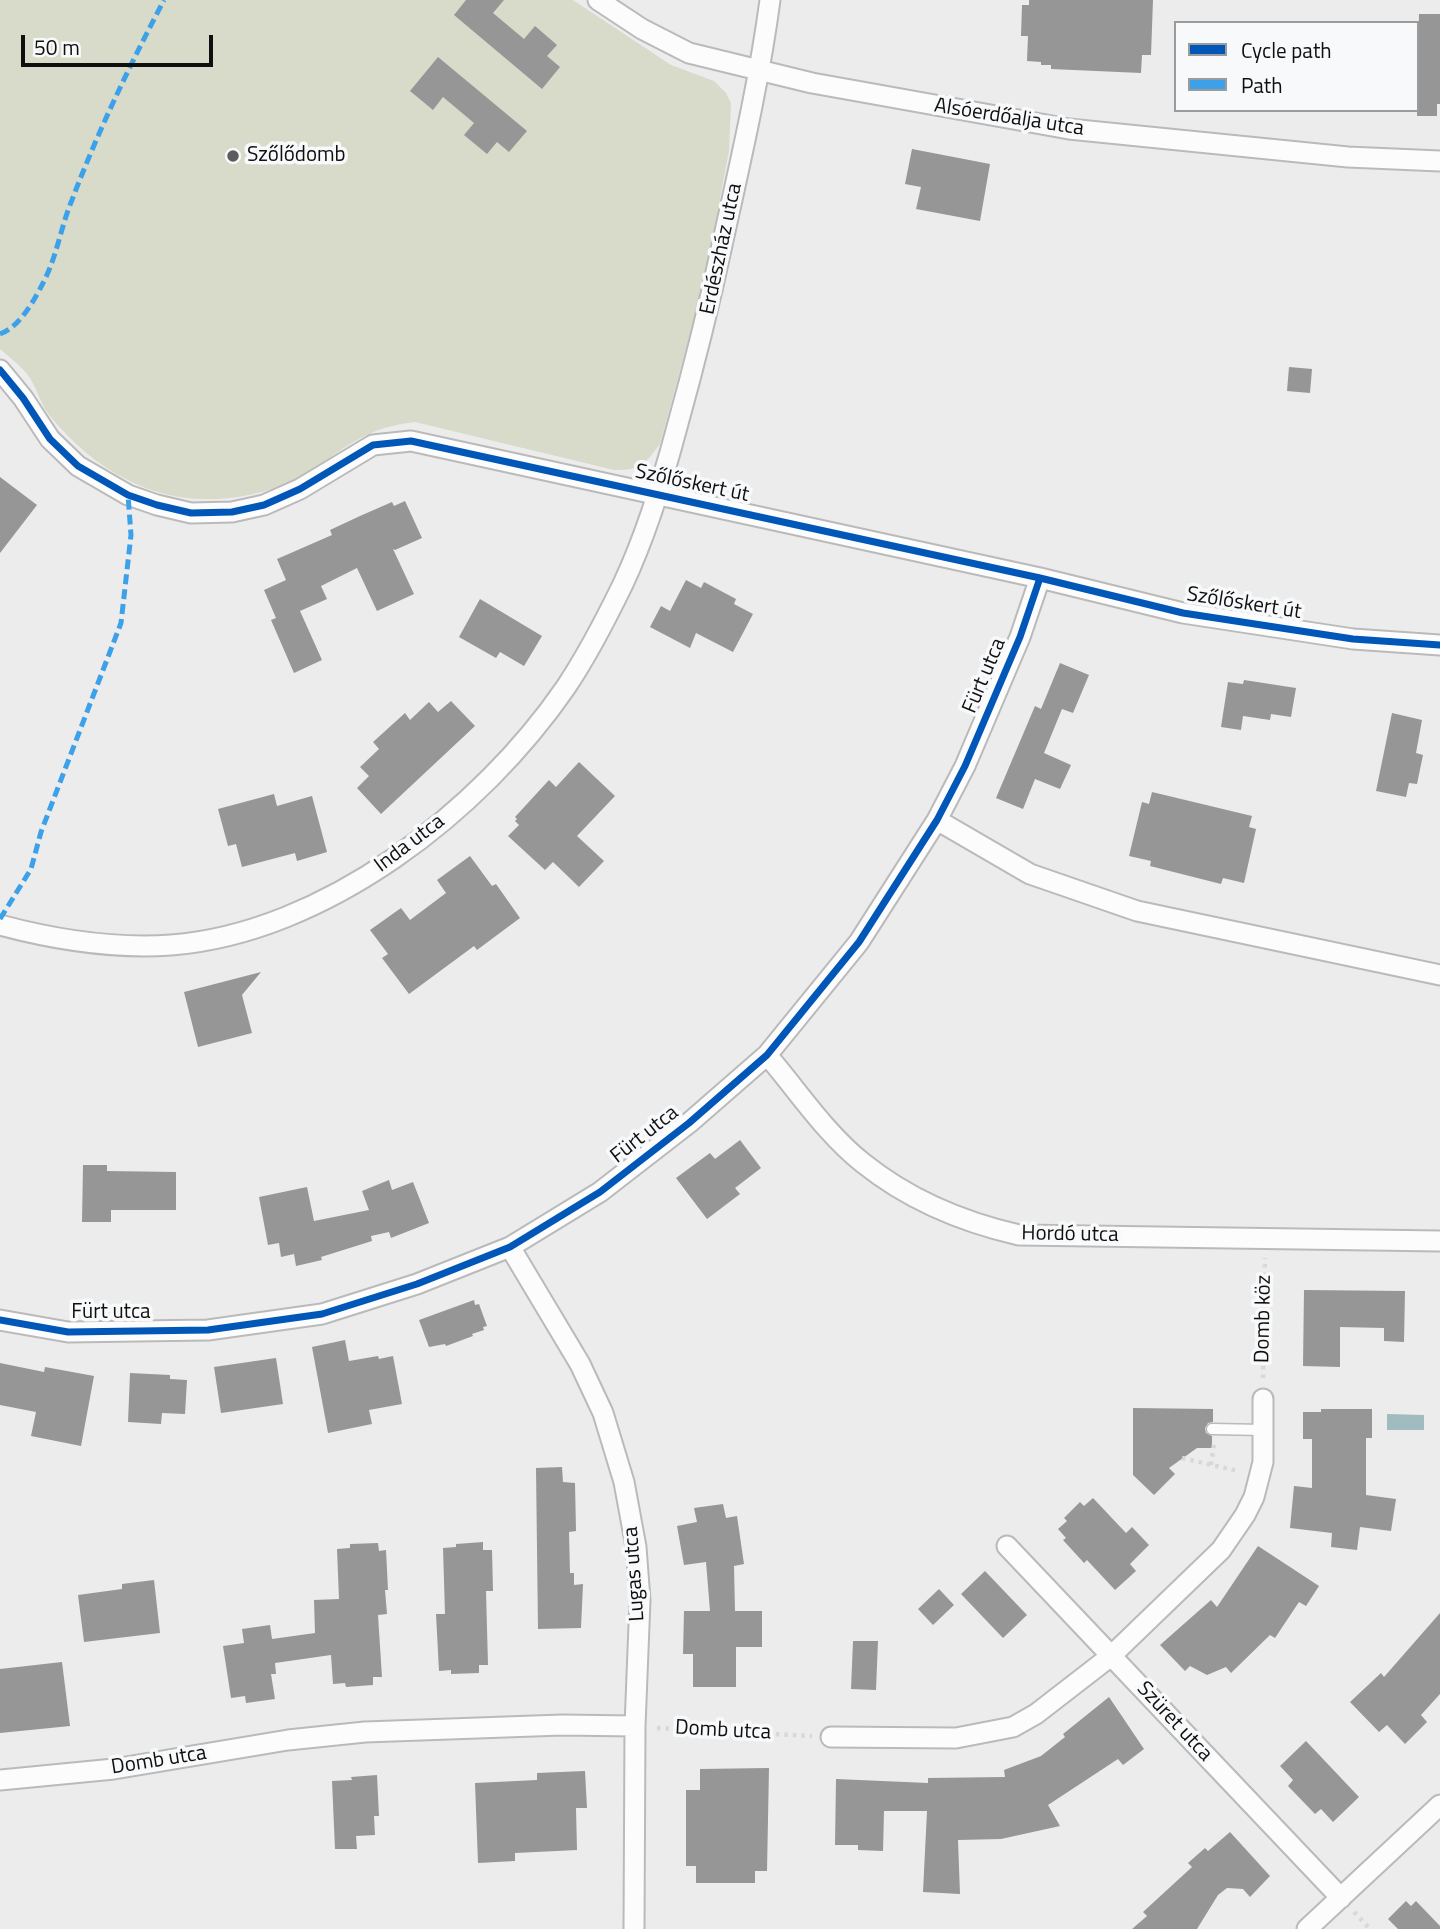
<!DOCTYPE html>
<html>
<head>
<meta charset="utf-8">
<style>
	body { margin:0 }
	#map { position:relative; width:1440px; height:1929px; overflow:hidden; background:#ececec; font-family:"Titillium Web",sans-serif }
	canvas { display:block }
	.legend { position:absolute; left:1174px; top:21px; width:245px; height:91px; box-sizing:border-box; background:#f8f9fa; border:2px solid #9b9b9c; margin:0; padding:9px 12px; list-style:none; font-size:21px; color:#0f0f0f }
	.legend li { display:flex; align-items:center; gap:14px; height:35px }
	.legend b { width:35px; border:2px solid #9b9b9c }
	.scale { position:absolute; left:21px; top:35px; width:192px; height:32px; box-sizing:border-box; border:4px solid #0f0f0f; border-top:0; padding-left:9px; font-size:21px; line-height:24px; white-space:nowrap; color:#0f0f0f; -webkit-text-stroke:5px #f8f9fa; paint-order:stroke }
</style>
</head>
<body>
<div id="map">
<canvas width="1440" height="1929"></canvas>
<ul class="legend">
<li><b style="height:9px;background:#0057b8"></b>Cycle path</li>
<li><b style="height:9px;background:#3da1ea"></b>Path</li>
</ul>
<div class="scale">50 m</div>
</div>
<script>
const context = document.querySelector('canvas').getContext('2d');
context.lineJoin = 'round';
function paint(path, color) { context.fillStyle = color; context.fill(path, 'evenodd'); }
function stroke(path, color, width, dash) { context.strokeStyle = color; context.lineWidth = width; context.lineCap = dash ? 'butt' : 'round'; context.setLineDash(dash || []); context.stroke(path); }
function label(font, color, halo, rows, align = 'center') {
  context.font = font + ' "Titillium Web",sans-serif'; context.lineWidth = 7; context.setLineDash([]); context.textBaseline = 'middle'; context.strokeStyle = halo; context.fillStyle = color; for (const [text, x, y, turn = 0] of rows) {
    context.save(); context.translate(x, y); context.rotate((+turn || 0) * Math.PI / 180); context.textAlign = isNaN(turn) ? turn : align; if (halo) context.strokeText(text, 0, 0); context.fillText(text, 0, 0); context.restore();
  }
}
paint(new Path2D(`
	M 0,0 L 573,0 L 671,65 L 714,81 L 726,93 L 731,103 L 729,151 L 705,278 L 660,444 C 644,465 641,470 614,470 L 415,422 C 376,427 359,437 328,459 C 318,465 308,474 297,479 C 202,522 115,495 50,416 C 40,404 37,387 27,374 C 20,365 9,357 0,349 Z`), '#d8dbca');
paint(new Path2D(`
	M 1387,1414 L 1424,1415 L 1424,1430 L 1387,1430 Z`), '#a1bcbe');
paint(new Path2D(`
	M 466,0 L 504,0 L 493,13 L 524,39 L 535,26 L 557,45 L 547,56 L 560,67 L 542,89 L 454,15 Z
	M 1029,0 L 1153,0 L 1151,55 L 1142,55 L 1141,73 L 1051,69 L 1051,65 L 1041,65 L 1041,62 L 1027,61 L 1028,36 L 1021,36 L 1022,5 L 1029,5 Z
	M 1419,14 L 1440,14 L 1440,104 L 1437,104 L 1437,116 L 1417,116 Z
	M 438,57 L 527,131 L 509,152 L 497,142 L 487,154 L 464,135 L 474,123 L 443,97 L 433,110 L 410,91 Z
	M 912,149 L 990,164 L 980,221 L 916,209 L 921,187 L 905,184 Z
	M 1289,367 L 1312,369 L 1310,393 L 1287,391 Z
	M 0,477 L 37,505 L 0,553 Z
	M 405,501 L 422,538 L 395,550 L 393,549 L 414,594 L 377,611 L 357,568 L 321,586 L 327,599 L 300,611 L 322,660 L 294,673 L 271,620 L 276,618 L 264,590 L 286,580 L 277,559 L 332,535 L 330,530 L 360,516 L 392,502 L 394,506 Z
	M 686,580 L 701,588 L 704,582 L 736,599 L 734,604 L 753,614 L 733,652 L 696,633 L 690,648 L 650,627 L 661,606 L 670,611 Z
	M 480,599 L 542,636 L 524,666 L 500,652 L 496,658 L 459,637 Z
	M 1060,663 L 1089,675 L 1073,713 L 1062,709 L 1044,753 L 1071,765 L 1060,789 L 1035,779 L 1023,809 L 996,798 L 1035,706 L 1041,709 Z
	M 1244,680 L 1296,688 L 1291,717 L 1271,714 L 1270,720 L 1243,716 L 1241,730 L 1221,727 L 1228,682 L 1243,684 Z
	M 451,701 L 475,726 L 381,814 L 357,788 L 369,776 L 360,767 L 379,749 L 373,742 L 405,713 L 410,720 L 429,702 L 438,712 Z
	M 1392,713 L 1422,720 L 1416,753 L 1423,755 L 1417,784 L 1409,783 L 1406,797 L 1376,791 Z
	M 579,762 L 615,796 L 577,836 L 604,861 L 579,887 L 553,862 L 545,870 L 508,836 L 519,825 L 515,821 L 517,819 L 515,817 L 549,780 L 556,787 Z
	M 1152,792 L 1252,816 L 1249,827 L 1256,829 L 1244,883 L 1223,878 L 1221,884 L 1150,866 L 1151,861 L 1129,856 L 1142,802 L 1149,804 Z
	M 274,794 L 277,806 L 312,796 L 327,852 L 297,861 L 295,853 L 242,867 L 236,844 L 228,846 L 218,809 Z
	M 470,856 L 492,886 L 496,884 L 520,918 L 477,950 L 474,946 L 409,994 L 382,958 L 388,954 L 370,930 L 401,908 L 410,920 L 446,893 L 437,880 Z
	M 261,972 L 242,995 L 252,1033 L 198,1047 L 184,992 Z
	M 740,1140 L 761,1168 L 735,1188 L 740,1194 L 707,1219 L 676,1178 L 710,1153 L 715,1159 Z
	M 83,1165 L 107,1165 L 107,1171 L 176,1172 L 176,1210 L 111,1210 L 111,1222 L 82,1222 Z
	M 389,1180 L 392,1190 L 413,1182 L 429,1223 L 391,1238 L 389,1232 L 371,1236 L 372,1241 L 321,1257 L 322,1260 L 296,1266 L 294,1254 L 281,1257 L 279,1243 L 268,1245 L 259,1197 L 307,1187 L 314,1221 L 369,1210 L 362,1191 Z
	M 1304,1290 L 1405,1291 L 1404,1342 L 1384,1341 L 1384,1328 L 1340,1327 L 1340,1367 L 1303,1366 Z
	M 474,1300 L 475,1305 L 479,1304 L 487,1326 L 483,1327 L 484,1330 L 472,1334 L 473,1336 L 446,1346 L 445,1344 L 429,1347 L 419,1320 Z
	M 345,1340 L 349,1361 L 378,1356 L 379,1359 L 393,1356 L 402,1404 L 369,1410 L 372,1424 L 328,1433 L 312,1347 Z
	M 276,1358 L 283,1404 L 221,1413 L 214,1367 Z
	M 0,1363 L 44,1372 L 45,1367 L 94,1376 L 81,1446 L 31,1436 L 36,1412 L 0,1405 Z
	M 130,1373 L 170,1375 L 170,1379 L 187,1380 L 185,1414 L 162,1413 L 161,1424 L 128,1422 Z
	M 1133,1408 L 1213,1409 L 1213,1422 L 1208,1423 L 1205,1428 L 1206,1433 L 1212,1436 L 1212,1448 L 1197,1448 L 1169,1468 L 1175,1474 L 1154,1495 L 1133,1475 Z
	M 1321,1409 L 1372,1409 L 1372,1438 L 1366,1438 L 1366,1495 L 1396,1499 L 1391,1531 L 1360,1527 L 1357,1550 L 1331,1547 L 1332,1533 L 1290,1528 L 1294,1486 L 1312,1488 L 1312,1439 L 1303,1439 L 1303,1412 L 1321,1412 Z
	M 562,1467 L 563,1482 L 575,1483 L 576,1531 L 569,1532 L 570,1573 L 574,1573 L 574,1585 L 583,1584 L 581,1628 L 538,1629 L 536,1468 Z
	M 1093,1498 L 1126,1533 L 1132,1527 L 1149,1545 L 1130,1564 L 1136,1571 L 1115,1590 L 1087,1560 L 1084,1563 L 1063,1540 L 1066,1538 L 1058,1529 L 1067,1521 L 1064,1518 L 1080,1502 L 1084,1506 Z
	M 723,1504 L 726,1518 L 737,1516 L 744,1564 L 734,1566 L 735,1611 L 762,1611 L 762,1647 L 736,1647 L 736,1687 L 693,1687 L 693,1654 L 683,1654 L 684,1611 L 710,1611 L 706,1562 L 684,1565 L 677,1526 L 697,1522 L 694,1508 Z
	M 483,1542 L 483,1550 L 492,1550 L 493,1591 L 486,1591 L 488,1665 L 479,1665 L 479,1673 L 451,1674 L 451,1670 L 439,1671 L 436,1614 L 445,1614 L 443,1548 L 456,1547 L 456,1544 Z
	M 378,1543 L 379,1551 L 386,1550 L 388,1590 L 385,1590 L 387,1614 L 378,1615 L 382,1677 L 373,1677 L 373,1685 L 346,1687 L 345,1683 L 333,1684 L 331,1655 L 275,1663 L 276,1674 L 271,1674 L 275,1699 L 246,1703 L 245,1696 L 231,1698 L 223,1646 L 244,1643 L 242,1629 L 270,1625 L 272,1639 L 315,1633 L 314,1600 L 339,1599 L 337,1549 L 350,1548 L 350,1544 Z
	M 1258,1546 L 1319,1586 L 1306,1606 L 1299,1602 L 1275,1638 L 1270,1635 L 1231,1673 L 1226,1667 L 1207,1675 L 1190,1666 L 1185,1671 L 1160,1645 L 1211,1600 L 1217,1607 Z
	M 985,1571 L 1027,1615 L 1003,1638 L 961,1594 Z
	M 154,1580 L 160,1633 L 84,1642 L 78,1595 L 122,1589 L 122,1584 Z
	M 939,1589 L 954,1605 L 933,1625 L 918,1609 Z
	M 1440,1613 L 1440,1694 L 1421,1715 L 1427,1722 L 1405,1744 L 1387,1725 L 1379,1732 L 1350,1702 L 1381,1673 L 1384,1677 Z
	M 853,1641 L 878,1641 L 876,1690 L 851,1689 Z
	M 62,1662 L 70,1726 L 0,1733 L 0,1669 Z
	M 1109,1697 L 1144,1749 L 1123,1765 L 1118,1759 L 1048,1805 L 1060,1826 L 1001,1839 L 958,1840 L 960,1894 L 923,1892 L 927,1811 L 884,1811 L 883,1851 L 858,1850 L 858,1845 L 835,1845 L 836,1779 L 928,1783 L 928,1778 L 1005,1777 L 1004,1770 L 1041,1756 L 1065,1737 L 1063,1734 Z
	M 1306,1741 L 1359,1797 L 1333,1822 L 1321,1809 L 1315,1814 L 1288,1786 L 1293,1780 L 1280,1766 Z
	M 769,1768 L 767,1871 L 755,1871 L 755,1883 L 696,1883 L 696,1866 L 686,1866 L 686,1790 L 700,1790 L 700,1769 Z
	M 585,1771 L 587,1808 L 576,1808 L 577,1850 L 515,1853 L 515,1861 L 478,1863 L 475,1783 L 537,1780 L 537,1773 Z
	M 377,1775 L 379,1816 L 374,1816 L 375,1835 L 356,1836 L 357,1849 L 335,1849 L 332,1781 L 352,1780 L 351,1777 Z
	M 1230,1832 L 1270,1876 L 1250,1897 L 1243,1889 L 1227,1888 L 1218,1895 L 1197,1929 L 1132,1929 L 1147,1916 L 1143,1912 L 1192,1867 L 1188,1863 L 1205,1848 L 1208,1851 Z
	M 1406,1901 L 1411,1906 L 1416,1901 L 1440,1926 L 1440,1929 L 1398,1929 L 1388,1919 Z`), '#969696');
const service = new Path2D(`
	M 1212,1429 L 1263,1430`);
const minor = new Path2D(`
	M 598,0 L 642,29 L 689,53 L 812,83 L 1069,129 L 1348,157 L 1440,161
	M 0,370 L 23,398 L 50,439 L 78,466 L 128,495 L 157,505 L 191,513 L 232,512 L 264,505 L 300,489 L 373,445 L 411,441 L 1040,578 L 1183,613 L 1353,639 L 1440,645
	M 937,820 L 1030,874 L 1137,911 L 1440,975
	M 0,925 C 56,940 113,949 171,945 C 325,933 481,811 566,687 C 588,654 606,619 623,584 C 647,533 663,480 677,427 C 694,366 709,306 722,245 C 740,163 759,83 770,0
	M 767,1055 C 798,1091 826,1134 863,1163 C 909,1200 962,1222 1019,1235 L 1440,1241
	M 510,1247 L 580,1364 L 603,1413 L 624,1482 L 636,1547 L 640,1600 L 635,1726 L 634,1929
	M 0,1320 L 68,1332 L 208,1330 L 322,1314 L 417,1284 L 510,1247 L 600,1192 L 689,1123 L 767,1055 L 859,942 L 937,820 L 965,766 L 1020,637 L 1040,578
	M 1007,1546 L 1341,1898
	M 831,1737 L 956,1738 L 1013,1727 L 1036,1714 L 1111,1656 L 1221,1550 L 1245,1515 L 1254,1497 L 1263,1462 L 1263,1399
	M 0,1780 L 114,1769 L 288,1740 L 365,1732 L 562,1725 L 635,1726
	M 1307,1929 L 1440,1805`);
stroke(service, '#bababa', 13);
stroke(minor, '#bababa', 23);
stroke(new Path2D(`
	M 1263,1378 L 1265,1258
	M 1182,1458 L 1238,1471
	M 1211,1465 L 1214,1444
	M 657,1728 L 812,1736
	M 1354,1912 L 1370,1929`), '#d8d8d9', 4.5, [3.5, 5]);
stroke(service, '#fcfcfc', 10);
stroke(minor, '#fcfcfc', 19);
stroke(new Path2D(`
	M 0,334 C 20,327 35,299 44,281 C 57,256 61,226 72,200 C 98,131 130,65 164,0
	M 0,919 L 31,869 L 41,832 L 121,623 L 131,535 L 128,495`), '#3da1ea', 5, [10, 5]);
stroke(new Path2D(`
	M 0,370 L 23,398 L 50,439 L 78,466 L 128,495 L 157,505 L 191,513 L 232,512 L 264,505 L 300,489 L 373,445 L 411,441 L 1040,578 L 1183,613 L 1353,639 L 1440,645
	M 0,1320 L 68,1332 L 208,1330 L 322,1314 L 417,1284 L 510,1247 L 600,1192 L 689,1123 L 767,1055 L 859,942 L 937,820 L 965,766 L 1020,637 L 1040,578`), '#0057b8', 7);
for (const [x, y, r, color] of [
	[233,156,7,"#5c5c5c"]
]) { const dot = new Path2D(); dot.arc(x, y, r, 0, 2 * Math.PI); context.fillStyle = color; context.fill(dot); stroke(dot, '#f8f9fa', 2.5); }
label('21px', '#0f0f0f', '#f8f9fa', [
	["Alsóerdőalja utca",1009,118,9],
	["Erdészház utca",722,249,-78],
	["Szőlőskert út",692,484,12],
	["Szőlőskert út",1244,604,9],
	["Fürt utca",985,676,-67],
	["Inda utca",410,844,-37],
	["Fürt utca",645,1135,-38],
	["Hordó utca",1070,1235,1],
	["Fürt utca",111,1313],
	["Domb köz",1264,1319,-89],
	["Lugas utca",635,1574,-94],
	["Szüret utca",1174,1722,47],
	["Domb utca",723,1731,3],
	["Domb utca",159,1761,-9]
]);
label('21px', '#0f0f0f', '#f8f9fa', [
	["Szőlődomb",247,156]
], 'left');
</script>
</body>
</html>
